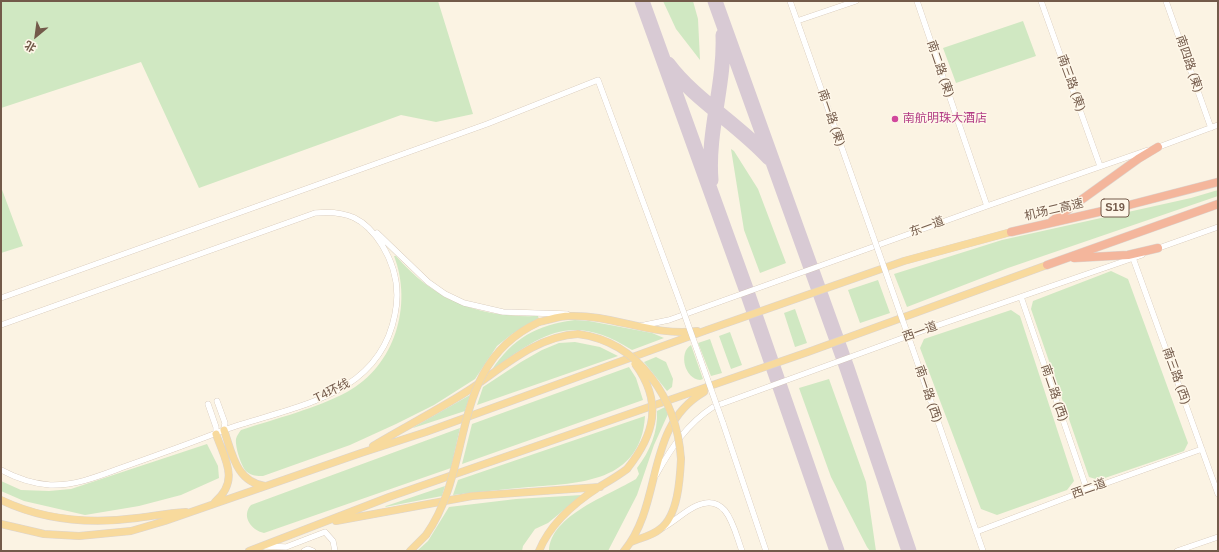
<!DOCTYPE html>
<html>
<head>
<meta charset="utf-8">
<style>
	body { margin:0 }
	#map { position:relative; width:1219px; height:552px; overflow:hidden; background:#fbf3e3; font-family:Helvetica,"Noto Sans SC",sans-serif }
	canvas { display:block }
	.frame { position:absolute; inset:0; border:2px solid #735a4a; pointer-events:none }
	.north { position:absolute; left:16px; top:16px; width:40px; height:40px; -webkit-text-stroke:3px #fef7e9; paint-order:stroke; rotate:209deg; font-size:11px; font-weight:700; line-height:16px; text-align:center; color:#735a4a }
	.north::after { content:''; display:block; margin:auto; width:14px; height:18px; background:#735a4a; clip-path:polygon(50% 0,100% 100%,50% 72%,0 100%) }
</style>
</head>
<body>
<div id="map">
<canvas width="1219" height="552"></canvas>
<div class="frame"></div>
<div class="north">北</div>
</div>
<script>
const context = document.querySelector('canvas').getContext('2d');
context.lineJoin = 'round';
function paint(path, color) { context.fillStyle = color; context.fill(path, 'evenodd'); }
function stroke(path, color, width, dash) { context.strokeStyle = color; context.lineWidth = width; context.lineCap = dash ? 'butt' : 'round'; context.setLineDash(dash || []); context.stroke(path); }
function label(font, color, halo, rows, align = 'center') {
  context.font = font + ' Helvetica,"Noto Sans SC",sans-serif'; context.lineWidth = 3; context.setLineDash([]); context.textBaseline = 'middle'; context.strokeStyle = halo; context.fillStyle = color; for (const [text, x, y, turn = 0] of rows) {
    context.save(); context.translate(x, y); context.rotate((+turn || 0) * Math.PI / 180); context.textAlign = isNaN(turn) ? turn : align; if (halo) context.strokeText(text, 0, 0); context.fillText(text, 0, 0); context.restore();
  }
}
paint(new Path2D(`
	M 1,1 L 438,1 L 473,114 L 436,122 L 401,115 L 199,188 L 141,62 L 1,108 Z
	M 663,1 L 693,1 L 698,19 L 700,60 L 676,29 Z
	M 1023,21 L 1036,56 L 956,83 L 943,48 Z
	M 731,149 L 734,151 L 758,189 L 786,263 L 760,273 L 744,230 Z
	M 1,187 L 23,246 L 1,253 Z
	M 1218,190 L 1218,196 L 1008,268 L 907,307 L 894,274 L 1002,240 L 1191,198 Z
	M 394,256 L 396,256 C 435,301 479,318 538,316 L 539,319 L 512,334 L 497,346 L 475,379 L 434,405 L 396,424 L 350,445 L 263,476 C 257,476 252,476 247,472 C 241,467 235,446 236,439 C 237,435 239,433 241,430 C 275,419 317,408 347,392 C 395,366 413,305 394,256 Z
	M 1111,271 L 1128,279 L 1188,443 L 1184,451 L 1099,480 L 1089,477 L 1031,309 L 1033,301 Z
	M 878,280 L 890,313 L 860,323 L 848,290 Z
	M 795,309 L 807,343 L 795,347 L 784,313 Z
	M 1011,310 L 1020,316 L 1074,481 L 1067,490 L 997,515 L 981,509 L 920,348 L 924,339 Z
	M 575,320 L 589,321 L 652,333 L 664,338 L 632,350 C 573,312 542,333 491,371 C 513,338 536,325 575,320 Z
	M 730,332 L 742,365 L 731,369 L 719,336 Z
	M 710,339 L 722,373 L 711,376 L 698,343 Z
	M 575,342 L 600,347 L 618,356 L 477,405 L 483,387 L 521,362 L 542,350 L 559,343 Z
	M 691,345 L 703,379 L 700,380 C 685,379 678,353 691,345 Z
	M 656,357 L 666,362 L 673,379 L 672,387 L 667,391 L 644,362 Z
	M 629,367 L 636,378 L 643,400 L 462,464 L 472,424 Z
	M 829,379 L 866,482 L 876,551 L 870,551 L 867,547 L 831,477 L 799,388 Z
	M 470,395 L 465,411 L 413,428 L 414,427 Z
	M 665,407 L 668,414 L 654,445 L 637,495 L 608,551 L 549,551 C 550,515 610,495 636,479 L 639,474 L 637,468 C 650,451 658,432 657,411 Z
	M 645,416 C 641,483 579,483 529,487 C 504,489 479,492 453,495 L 458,480 Z
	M 460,428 L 451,468 L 264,533 C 251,530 241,516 251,505 Z
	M 207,444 L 218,466 L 219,478 L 181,495 L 139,506 L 85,515 L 24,501 L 1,491 L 1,481 L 21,490 L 49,491 L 71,489 Z
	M 445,486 L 442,496 L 385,507 L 386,506 Z
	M 582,495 L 548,523 L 535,529 L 523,546 L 522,551 L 417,551 L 428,541 L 449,507 L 516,499 Z`), '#d0e8c2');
stroke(new Path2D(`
	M 642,1 L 745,286 L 837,551
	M 715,1 L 847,368 L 909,551
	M 668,64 C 694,99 739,125 769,158
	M 711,180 C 707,132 725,84 723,35`), '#d8cad4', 15);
const minor = new Path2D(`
	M 790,1 L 873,236
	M 917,1 L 987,206
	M 1041,1 L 1100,166
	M 1166,1 L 1211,128
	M 797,21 L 856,1
	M 1156,148 L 1218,125
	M 377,233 L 428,282 L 445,294 L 464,303 L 503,312 L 567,314
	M 1156,249 L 1218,227
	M 1133,258 L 1218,494
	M 1021,297 L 1087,490
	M 1,298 L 487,124 L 598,80 L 680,302
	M 1,325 L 315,213 C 347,210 365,218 382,245 C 395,266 400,290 395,314 C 379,399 291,406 224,430 C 194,442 163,453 132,464 C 106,473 79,486 50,485 C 33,484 16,478 1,470
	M 640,326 L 669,320 L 987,206 L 1148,150
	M 912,347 L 983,551
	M 217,401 L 225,423 L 224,430
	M 208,404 L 216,427 L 216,434
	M 723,423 L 766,551
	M 656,475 C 671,448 687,424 713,407 L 933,327 L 1142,255
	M 664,527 C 675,521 685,511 696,506 C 728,491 734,530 742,551
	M 976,532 L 1087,490 L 1202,449
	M 264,546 L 286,547 L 325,532 L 333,541 L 335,551
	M 304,551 L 308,549 L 313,551
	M 1177,551 L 1218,537`);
const major = new Path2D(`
	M 539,322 C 549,320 559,316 569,316 C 612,314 653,337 697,331
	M 224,430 C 232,453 236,482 265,486
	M 373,446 C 403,428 436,411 466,392 C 500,370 535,336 578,334
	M 1,500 C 43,520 91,524 137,518 C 153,516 169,513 186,512
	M 215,502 C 240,480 225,460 216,434
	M 336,521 L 472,496 L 600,487
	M 1,524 L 44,534 L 79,536 L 131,531 L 165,521 L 361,453 L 426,432 L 707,330 L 904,261 L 1011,232
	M 631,542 C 640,538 652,536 660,529 C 678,516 680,479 681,459
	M 249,551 L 389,497 L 808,352 L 1047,265
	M 410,551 L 426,535
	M 539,551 C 550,524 574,503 599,487 C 609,481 618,476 627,469
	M 624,551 C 664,502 644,427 704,392`);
const highway = new Path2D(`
	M 1052,221 L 1138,159 L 1158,147
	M 1011,232 L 1129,205 L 1218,182
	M 1074,258 L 1128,255 L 1158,248
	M 1047,265 L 1218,204`);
stroke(minor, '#cba', 6);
stroke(major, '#dbd4d0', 8);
stroke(highway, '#dbd4d0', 9);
stroke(minor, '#fff', 5.5);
stroke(major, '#f8da9d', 7);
stroke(highway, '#f4b69c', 8);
const minorBridge = new Path2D(`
	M 873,236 L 912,347
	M 680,302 L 723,423`);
const majorBridge = new Path2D(`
	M 578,334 C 640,342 677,400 681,459
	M 627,469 C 655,434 663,402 635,364
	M 426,535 C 476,464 447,365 539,322`);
stroke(minorBridge, '#cba', 6, []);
stroke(majorBridge, '#dbd4d0', 8, []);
stroke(minorBridge, '#fff', 5.5);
stroke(majorBridge, '#f8da9d', 7);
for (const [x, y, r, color] of [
	[895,119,4,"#d1479c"]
]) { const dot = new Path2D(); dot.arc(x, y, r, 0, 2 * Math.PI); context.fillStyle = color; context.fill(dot); stroke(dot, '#fef7e9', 1.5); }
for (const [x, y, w] of [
	[1115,208,28]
]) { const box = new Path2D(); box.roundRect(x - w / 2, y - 9, w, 18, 3); context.fillStyle = '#fef7e9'; context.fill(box); stroke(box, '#735a4a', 1); }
label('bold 11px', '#735a4a', null, [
	["S19",1115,208]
]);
label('12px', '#735a4a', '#fef7e9', [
	["南四路 (東)",1189,64,71],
	["南二路 (東)",940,69,71],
	["南三路 (東)",1071,83,70],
	["南一路 (東)",831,118,71],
	["机场二高速",1054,210,-13],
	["东一道",927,227,-20],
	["西一道",920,332,-20],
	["南三路 (西)",1176,376,70],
	["T4环线",332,391,-26],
	["南二路 (西)",1054,393,71],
	["南一路 (西)",928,394,71],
	["西二道",1089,489,-20]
]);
label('12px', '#b23c85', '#fef7e9', [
	["南航明珠大酒店",903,119]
], 'left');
</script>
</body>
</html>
